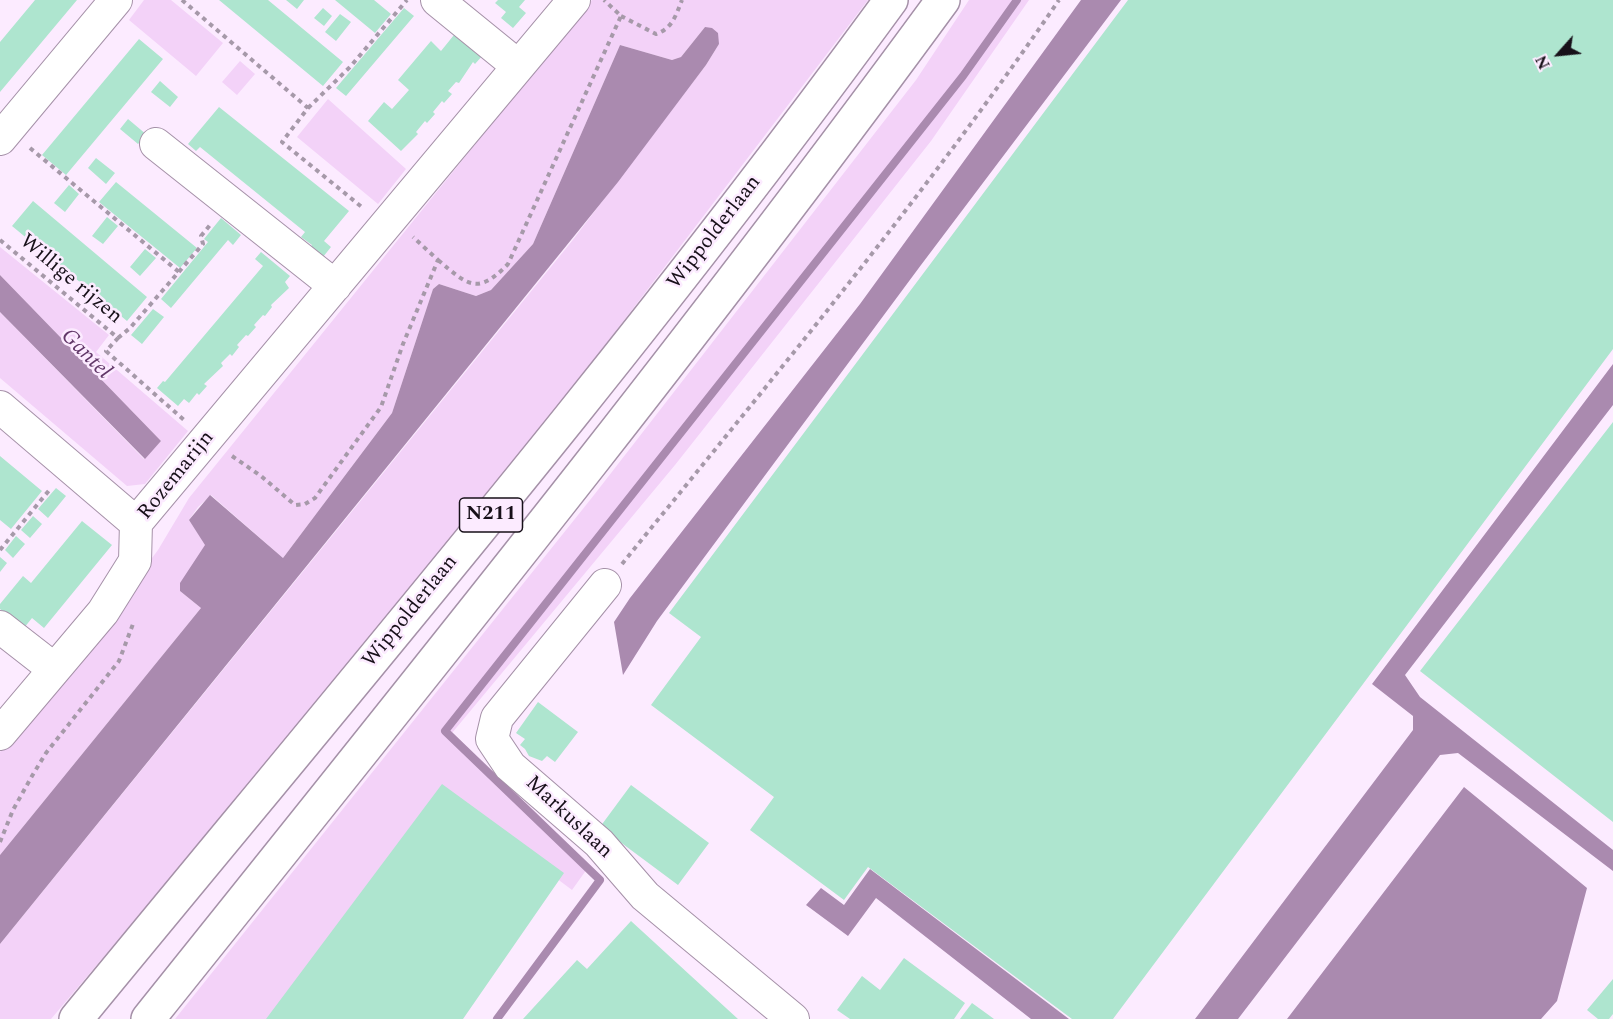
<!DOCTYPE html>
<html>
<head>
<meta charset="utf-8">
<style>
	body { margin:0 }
	#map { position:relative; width:1613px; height:1019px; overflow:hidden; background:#fcebff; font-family:Spectral,serif }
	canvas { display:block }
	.north { position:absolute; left:1529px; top:24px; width:60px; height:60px; -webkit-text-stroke:4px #fcebff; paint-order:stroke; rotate:243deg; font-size:16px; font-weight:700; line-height:24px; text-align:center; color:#171019 }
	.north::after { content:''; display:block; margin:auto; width:21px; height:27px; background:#171019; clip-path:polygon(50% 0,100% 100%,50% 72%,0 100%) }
</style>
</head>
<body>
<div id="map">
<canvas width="1613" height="1019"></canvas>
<div class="north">N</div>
</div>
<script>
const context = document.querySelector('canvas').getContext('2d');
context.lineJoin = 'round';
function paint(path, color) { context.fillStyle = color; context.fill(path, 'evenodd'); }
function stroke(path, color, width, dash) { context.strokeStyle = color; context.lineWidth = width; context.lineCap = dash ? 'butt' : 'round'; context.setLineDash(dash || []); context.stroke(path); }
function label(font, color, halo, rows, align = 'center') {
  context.font = font + ' Spectral,serif'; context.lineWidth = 5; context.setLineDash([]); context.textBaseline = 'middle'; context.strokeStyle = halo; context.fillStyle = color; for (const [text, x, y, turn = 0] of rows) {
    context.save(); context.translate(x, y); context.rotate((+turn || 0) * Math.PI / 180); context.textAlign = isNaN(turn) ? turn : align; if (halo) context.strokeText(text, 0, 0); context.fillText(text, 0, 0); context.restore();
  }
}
paint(new Path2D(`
	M 144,0 L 171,0 L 223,43 L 196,76 L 129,20 Z
	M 592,0 L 868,0 L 555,411 L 315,708 L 51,1019 L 0,1019 L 0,944 L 572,241 L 706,65 L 719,44 L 705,27 L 681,57 L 672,60 L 620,45 L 533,244 L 491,290 L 476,296 L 439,284 L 433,289 L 392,413 L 283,558 L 211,495 L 198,507 L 189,520 L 206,545 L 180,591 L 201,608 L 0,855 L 0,752 L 80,654 L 158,550 L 189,498 Z
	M 969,0 L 1029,0 L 931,141 L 675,465 L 452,733 L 587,869 L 572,890 L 447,796 L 275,1019 L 175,1019 L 594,495 L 916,80 Z
	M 240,61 L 255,74 L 237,95 L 222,82 Z
	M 328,99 L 406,169 L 378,204 L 297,137 Z
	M 0,247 L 109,335 L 96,352 L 188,431 L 145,484 L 127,486 L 0,378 L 0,312 L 144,459 L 161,441 L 0,275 Z`), '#f3d2f8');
paint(new Path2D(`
	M 1081,0 L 1121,0 L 921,265 L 657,621 L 623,675 L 614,622 L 630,598 L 860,304 Z
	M 705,27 L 712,28 L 718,33 L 719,44 L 706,65 L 618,182 L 0,944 L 0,855 L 201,608 L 180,591 L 180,583 L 205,545 L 189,520 L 210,495 L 283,558 L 392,413 L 433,289 L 439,284 L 476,296 L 491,290 L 533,244 L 620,45 L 672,60 L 681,57 Z
	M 0,275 L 161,441 L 145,459 L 0,312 Z
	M 1613,364 L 1613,405 L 1405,675 L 1420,697 L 1613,850 L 1613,871 L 1458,753 L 1440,755 L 1238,1019 L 1195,1019 L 1413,730 L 1413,716 L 1372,684 Z
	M 1464,787 L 1587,888 L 1557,1001 L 1541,1019 L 1287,1019 Z
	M 870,869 L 1069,1019 L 1031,1019 L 876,898 L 848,936 L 806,905 L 821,888 L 844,905 Z`), '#aa8aaf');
stroke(new Path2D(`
	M 497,1019 L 600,880 L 445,731 L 963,76 L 1017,0`), '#aa8aaf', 8);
paint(new Path2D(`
	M 35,0 L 77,0 L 0,92 L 0,42 Z
	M 219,0 L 268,0 L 343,62 L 323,86 Z
	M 286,0 L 304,0 L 297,9 Z
	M 335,0 L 374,0 L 391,14 L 375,33 Z
	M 498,0 L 525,0 L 519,7 L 526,13 L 513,28 L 501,18 L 506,12 L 495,3 Z
	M 1128,0 L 1613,0 L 1613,349 L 1113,1019 L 1072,1019 L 868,867 L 844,900 L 750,830 L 774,797 L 651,705 L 701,637 L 669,613 Z
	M 323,8 L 332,16 L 324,26 L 314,18 Z
	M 404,8 L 414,16 L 346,96 L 336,88 Z
	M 340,14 L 351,22 L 336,41 L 325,32 Z
	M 458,30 L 483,55 L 475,64 L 473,62 L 459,83 L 456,82 L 448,91 L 452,94 L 444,103 L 442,101 L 433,112 L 435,114 L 427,123 L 425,121 L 416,132 L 418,134 L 401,151 L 368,121 L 384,102 L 392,109 L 409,90 L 398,80 L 431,41 L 441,51 Z
	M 139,39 L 163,59 L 66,175 L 42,155 Z
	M 160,81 L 178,97 L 170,107 L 151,92 Z
	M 219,107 L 349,211 L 324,241 L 331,247 L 319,262 L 306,252 L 312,245 L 301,237 L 305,232 L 200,147 L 196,151 L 188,144 Z
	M 128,119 L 147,135 L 138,144 L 120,129 Z
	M 96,158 L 115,173 L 106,184 L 88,168 Z
	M 116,182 L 197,248 L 180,268 L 99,202 Z
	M 69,185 L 79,194 L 65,212 L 54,203 Z
	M 33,201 L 147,297 L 127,321 L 12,226 Z
	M 107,217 L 118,226 L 103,244 L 92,236 Z
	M 221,218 L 241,235 L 233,245 L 228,240 L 171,308 L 161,299 L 208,242 L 204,239 Z
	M 145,249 L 156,258 L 140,276 L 130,267 Z
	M 261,252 L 290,276 L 285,282 L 289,288 L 271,305 L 272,307 L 265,316 L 263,315 L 254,325 L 256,327 L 248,336 L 246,335 L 237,345 L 239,347 L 232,356 L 230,354 L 221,363 L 223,366 L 204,384 L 207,386 L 199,395 L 197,393 L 189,403 L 184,399 L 178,406 L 157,388 L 163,381 L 165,382 L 263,266 L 255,259 Z
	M 153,309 L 164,317 L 142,344 L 131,335 Z
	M 1613,422 L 1613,822 L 1420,671 Z
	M 0,456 L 42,491 L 11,529 L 0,520 Z
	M 56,488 L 66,496 L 48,518 L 38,509 Z
	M 33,516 L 42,524 L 30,538 L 21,530 Z
	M 82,521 L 112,545 L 44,628 L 32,618 L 24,628 L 0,609 L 0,604 L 23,576 L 31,583 Z
	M 16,536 L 25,544 L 13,558 L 5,550 Z
	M 0,557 L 7,563 L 0,572 Z
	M 538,702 L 578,732 L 555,762 L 547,756 L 542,761 L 529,756 L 525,749 L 520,745 L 525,739 L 516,733 Z
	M 442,784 L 564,873 L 463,1019 L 266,1019 Z
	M 631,785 L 709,843 L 678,885 L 600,827 Z
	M 631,921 L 738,1019 L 523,1019 L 577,960 L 587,969 Z
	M 904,958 L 965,1003 L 954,1019 L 850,1019 L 837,1010 L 862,976 L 880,990 Z
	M 1613,979 L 1613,1014 L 1609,1019 L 1598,1019 L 1587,1010 Z
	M 972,1003 L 990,1016 L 994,1019 L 960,1019 Z`), '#aee5cf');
const minor = new Path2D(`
	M 437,0 L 518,66
	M 0,139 L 116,0
	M 156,144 L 335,286
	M 0,407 L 136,523
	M 605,585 L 497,718 L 492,739 L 510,766 L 599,843 L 645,896 L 793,1019
	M 0,627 L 54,669
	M 0,734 L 103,612 L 135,561 L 136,523 L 574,0`);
const major = new Path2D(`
	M 76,1019 C 352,683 635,351 891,0
	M 148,1019 C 417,683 689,347 943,0`);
stroke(minor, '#a591a8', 34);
stroke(major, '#a591a8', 36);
stroke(new Path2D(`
	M 182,0 L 308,108 L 282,142 L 363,208
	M 621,16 L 656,34 C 672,29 676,15 682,0
	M 308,108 L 350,67 L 407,0
	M 30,148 L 179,272
	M 0,240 L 118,338 L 106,351 L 184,420
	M 438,260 C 468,285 477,296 508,264 L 621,16 L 604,0
	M 118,338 L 130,328 L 203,244 L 201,236 L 210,225
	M 232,456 L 261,476 L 295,505 L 305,504 L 315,498 L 381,407 L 403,344 L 438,260 L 413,237
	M 0,550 L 51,488
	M 622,564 C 772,379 925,196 1059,0
	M 0,842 L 13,810 L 32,776 L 46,753 L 119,661 L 133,624`), '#a699a9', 4, [4.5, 4.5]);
stroke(minor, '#fff', 32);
stroke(major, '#fff', 33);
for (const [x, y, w] of [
	[491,515,63]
]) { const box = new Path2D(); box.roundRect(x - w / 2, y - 17, w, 34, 4.5); context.fillStyle = '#fcebff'; context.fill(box); stroke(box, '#171019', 1.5); }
label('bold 20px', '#171019', null, [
	["N211",491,515]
]);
label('21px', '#171019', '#fcebff', [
	["Wippolderlaan",715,233,-52],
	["Willige rijzen",70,280,40],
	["Rozemarijn",177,476,-51],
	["Wippolderlaan",411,612,-51],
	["Markuslaan",568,818,43]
]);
label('italic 22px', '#623869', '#fcebff', [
	["Gantel",85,355,45]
]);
</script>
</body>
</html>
